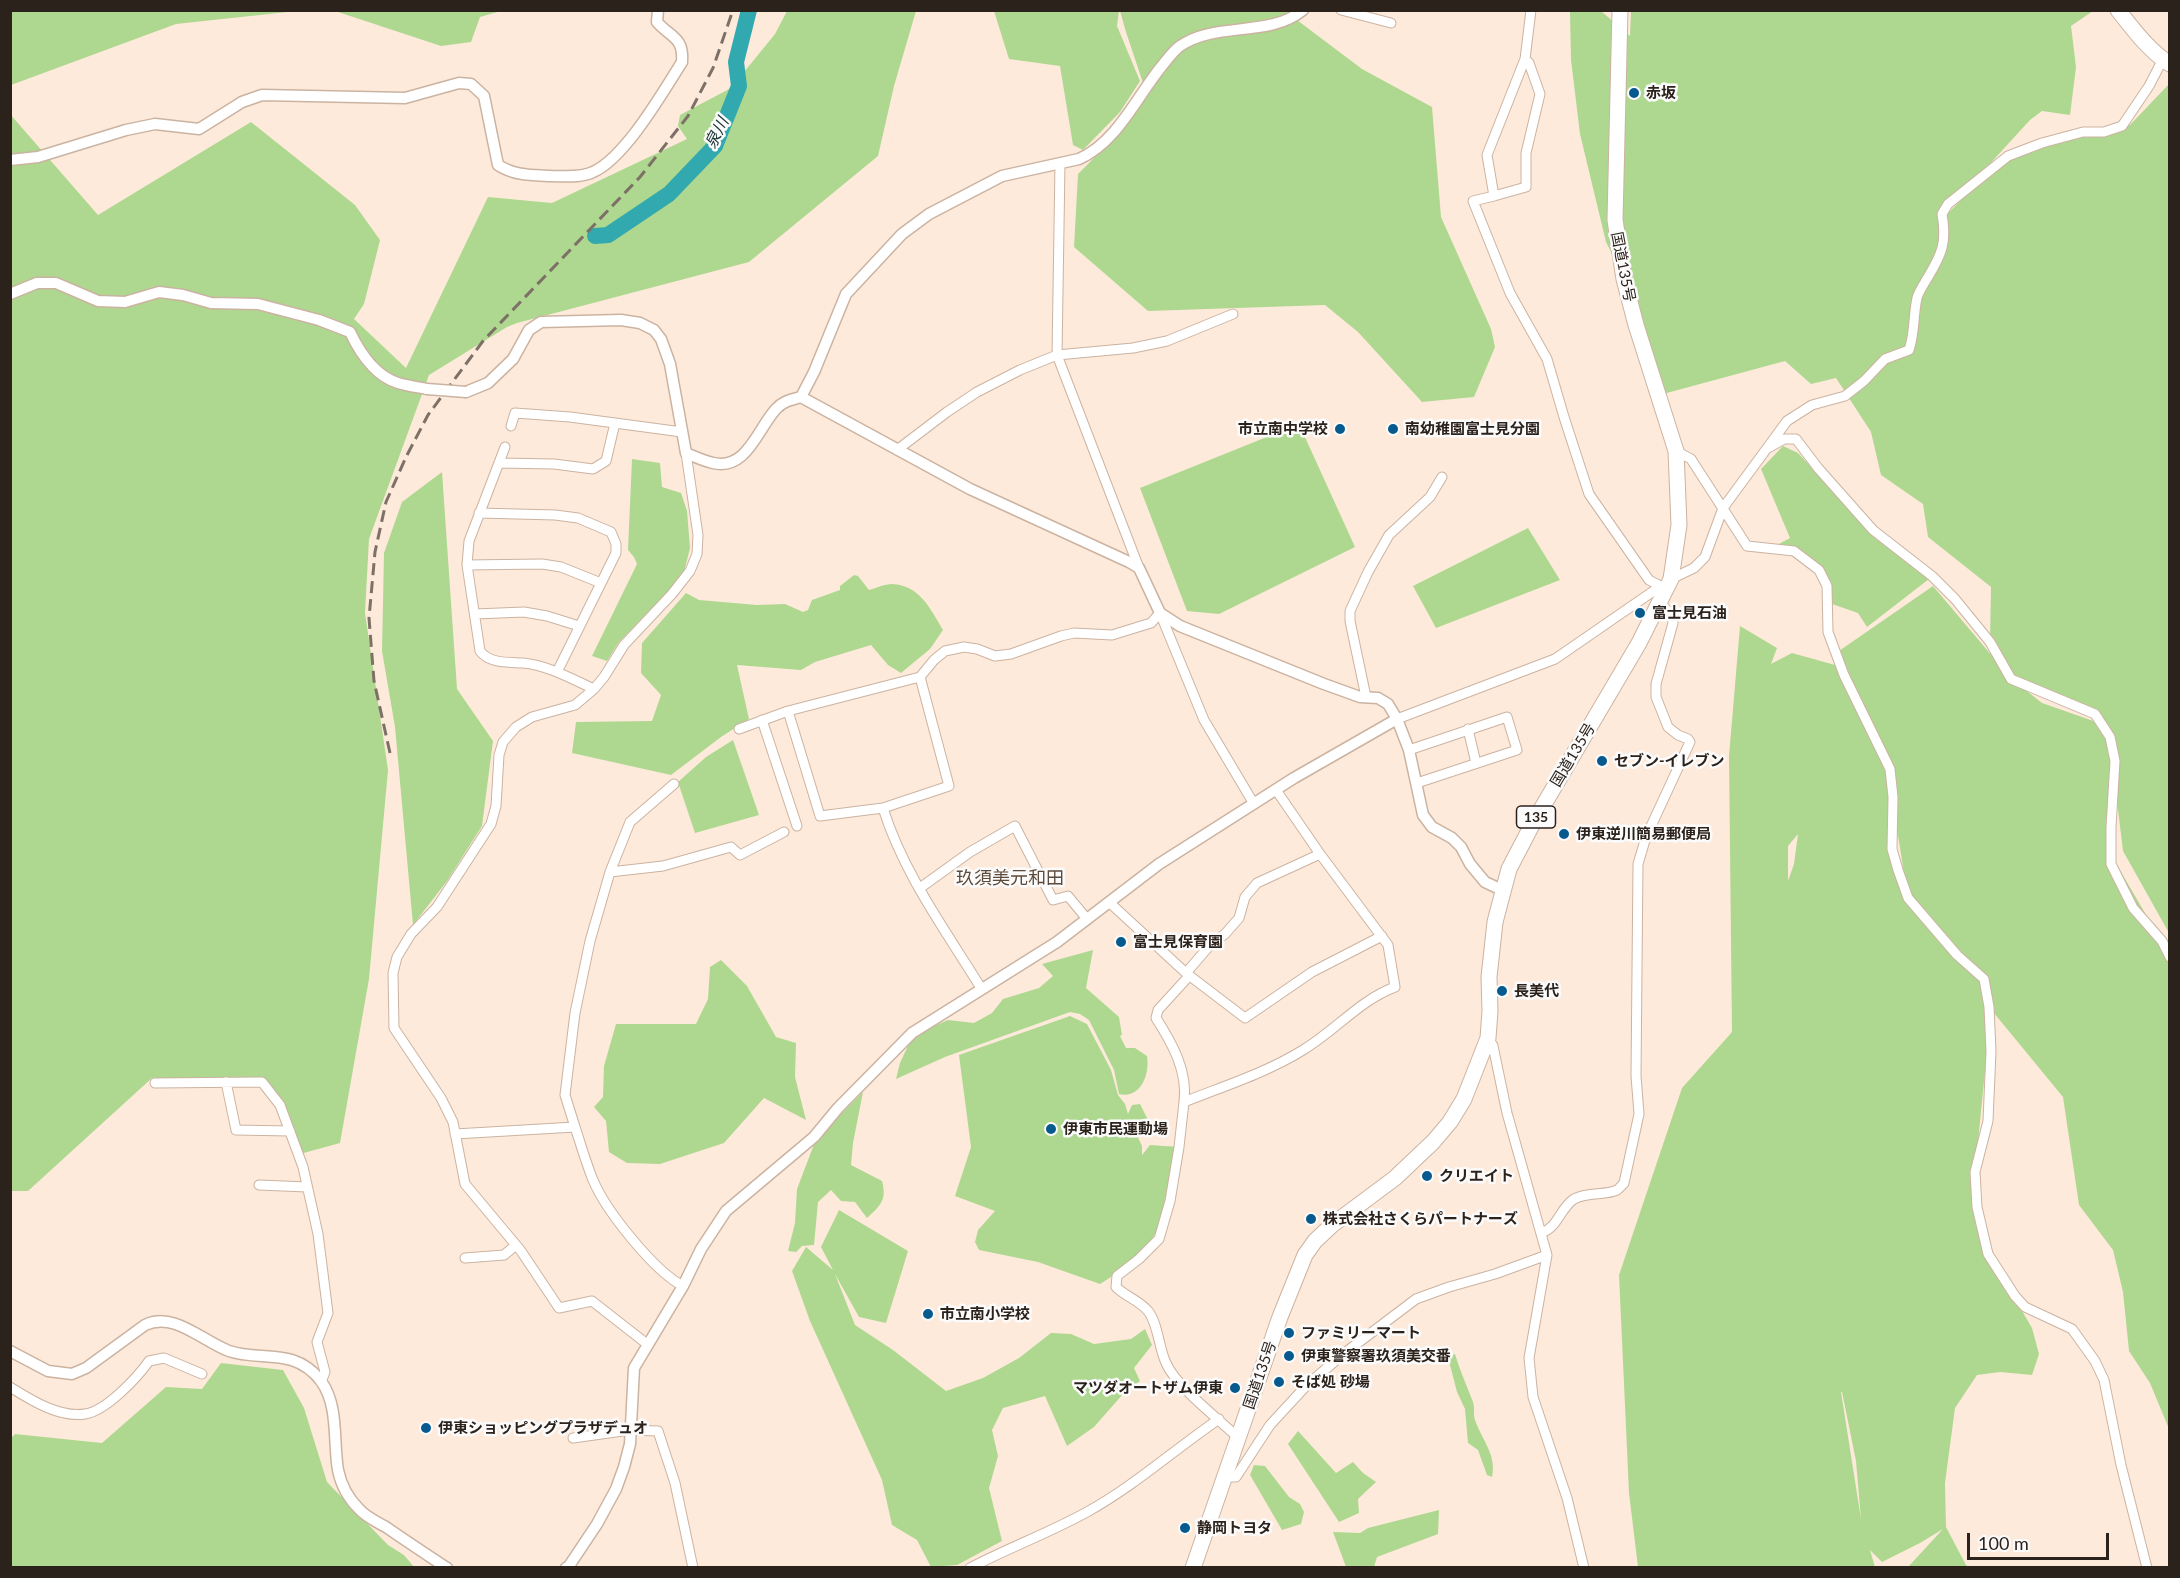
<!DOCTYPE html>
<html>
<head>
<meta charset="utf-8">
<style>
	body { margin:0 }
	#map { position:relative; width:2180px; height:1578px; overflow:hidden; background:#feeadb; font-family:Lato,sans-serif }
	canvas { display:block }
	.frame { position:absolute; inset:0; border:12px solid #2c221c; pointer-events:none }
	.scale { position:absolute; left:1967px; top:1533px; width:142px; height:27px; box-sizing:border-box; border:3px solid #2c221c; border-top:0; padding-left:8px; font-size:18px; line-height:21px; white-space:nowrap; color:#2c221c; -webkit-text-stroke:4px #fbfbfb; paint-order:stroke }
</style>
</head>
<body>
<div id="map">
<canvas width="2180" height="1578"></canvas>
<div class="frame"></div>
<div class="scale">100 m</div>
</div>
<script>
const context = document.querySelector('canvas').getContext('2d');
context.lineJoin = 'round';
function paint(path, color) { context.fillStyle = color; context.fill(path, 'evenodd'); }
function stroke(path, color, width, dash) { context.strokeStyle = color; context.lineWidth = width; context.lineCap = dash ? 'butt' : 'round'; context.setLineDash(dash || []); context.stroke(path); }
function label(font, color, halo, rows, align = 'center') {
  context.font = font + ' Lato,"Noto Sans JP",sans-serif'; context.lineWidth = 5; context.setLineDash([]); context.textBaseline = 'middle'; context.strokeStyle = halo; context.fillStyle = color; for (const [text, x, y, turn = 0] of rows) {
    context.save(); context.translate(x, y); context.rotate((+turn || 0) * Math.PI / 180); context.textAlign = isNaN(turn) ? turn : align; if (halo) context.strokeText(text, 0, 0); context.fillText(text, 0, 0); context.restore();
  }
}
paint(new Path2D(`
	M 11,10 L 297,10 L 297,11 L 176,24 L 11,85 Z
	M 335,11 L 501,11 L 480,17 L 471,42 L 441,46 Z
	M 787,11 L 916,11 L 894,86 L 878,156 L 749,262 L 517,323 L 507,327 L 429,375 L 369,539 L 365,613 L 388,770 L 369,979 L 340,1143 L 300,1154 L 264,1078 L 152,1078 L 28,1191 L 11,1191 L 10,114 L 98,215 L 251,122 L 355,205 L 380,240 L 364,304 L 354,319 L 406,368 L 488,197 L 552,203 L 687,139 L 678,126 L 680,115 L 731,88 L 775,34 Z
	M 994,11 L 1119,11 L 1117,26 L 1140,81 L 1120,112 L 1083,150 L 1073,145 L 1060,66 L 1009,59 Z
	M 1120,11 L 1285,11 L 1362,69 L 1432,107 L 1441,217 L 1491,329 L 1495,347 L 1474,397 L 1422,402 L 1358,332 L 1325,305 L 1148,311 L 1074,247 L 1078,174 L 1124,128 L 1145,89 L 1126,32 Z
	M 1570,11 L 1601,11 L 1630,36 L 1631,11 L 2093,11 L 2071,26 L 2076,67 L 2070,115 L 2042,111 L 2030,120 L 1965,191 L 1948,204 L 1947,214 C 1965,196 1985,175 2007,162 C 2045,140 2087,130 2130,125 L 2169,84 L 2169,933 L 2123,851 L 2115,785 L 2111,855 L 2169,954 L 2169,1429 L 2150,1383 L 2129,1351 L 2123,1292 L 2113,1250 L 2079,1205 L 2063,1097 L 1989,1007 L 1990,1021 L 1975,1172 L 1984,1236 L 2000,1273 L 2032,1328 L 2039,1354 L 2032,1375 L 2000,1372 L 1977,1375 L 1955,1408 L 1945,1483 L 1946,1527 L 1966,1565 L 1969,1567 L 1908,1567 L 1943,1529 L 1920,1543 L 1882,1562 L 1870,1550 L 1875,1567 L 1638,1567 L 1629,1493 L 1619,1275 L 1682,1088 L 1732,1032 L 1729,756 L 1740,626 L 1777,648 L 1771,664 L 1792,653 L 1835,665 L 1859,716 L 1836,653 L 1933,586 L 2009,676 L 1990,642 L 1991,587 L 1928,537 L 1923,504 L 1881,475 L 1871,432 L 1836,378 L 1811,384 L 1785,361 L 1663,394 L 1637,303 L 1606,242 L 1580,134 L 1571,60 ZM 2023,688 L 2100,717 L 2102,724 L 2042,703 ZM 1890,798 L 1893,804 L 1907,892 L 1901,878 L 1888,833 ZM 1798,834 L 1794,864 L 1788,881 L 1788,846 ZM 1842,1392 L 1856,1461 L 1861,1519 L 1841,1392 Z
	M 1299,424 L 1355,547 L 1219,614 L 1187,611 L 1140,488 Z
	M 1783,446 L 1798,453 L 1885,546 L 1929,579 L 1867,627 L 1858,613 L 1832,604 L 1825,582 L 1794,551 L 1777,545 L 1790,538 L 1761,469 Z
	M 632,459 L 660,463 L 662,487 L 681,493 L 687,511 L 690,548 L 683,576 L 619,642 L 607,661 L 592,656 L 637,564 L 634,557 L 628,550 Z
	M 442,472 L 457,689 L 493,741 L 482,826 L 447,881 L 413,925 L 395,727 L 382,651 L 384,553 L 402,502 Z
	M 1528,528 L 1560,580 L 1436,628 L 1413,586 Z
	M 854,575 L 858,576 L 869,590 C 876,588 885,584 892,584 C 920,585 931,610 943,630 L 930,649 L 901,673 L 888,665 L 871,645 L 815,662 L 801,670 L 737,665 L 749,719 L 721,737 L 671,775 L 572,753 L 576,722 L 652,721 L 661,695 L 641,673 L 642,643 L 686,593 L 699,600 L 757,605 L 785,604 L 803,612 L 808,610 L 812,600 L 840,590 L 840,586 Z
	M 733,740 L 759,815 L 695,833 L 678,782 L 706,757 Z
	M 1093,950 L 1086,988 L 1119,1017 L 1122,1035 L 1120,1036 L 1126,1048 L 1135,1048 L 1147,1056 C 1150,1074 1141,1099 1119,1094 L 1114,1070 L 1089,1020 L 1080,1014 L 1070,1012 L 945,1057 L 896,1079 L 900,1063 L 913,1035 L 948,1020 L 974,1023 L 992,1013 L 1003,999 L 1039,988 L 1053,976 L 1042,964 Z
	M 721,960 L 747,986 L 776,1037 L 796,1043 L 795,1077 L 806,1120 L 764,1098 L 724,1143 L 660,1164 L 627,1163 L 609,1152 L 606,1121 L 594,1107 L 603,1097 L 604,1066 L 616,1024 L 696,1024 L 708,999 L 710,967 Z
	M 1070,1016 L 1087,1024 L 1111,1070 L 1118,1095 L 1125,1104 L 1128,1114 L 1132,1105 L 1140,1104 L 1148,1120 L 1135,1131 L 1142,1146 L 1142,1155 L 1150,1145 L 1179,1147 L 1166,1217 L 1139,1259 L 1100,1284 L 1038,1262 L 979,1250 L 975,1242 L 978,1230 L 995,1211 L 955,1196 L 971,1147 L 959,1055 Z
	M 863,1092 L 853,1143 L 851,1165 L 882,1181 C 887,1200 881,1205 867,1218 L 855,1202 L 841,1201 L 831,1190 L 818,1202 L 814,1245 L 802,1246 L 796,1252 L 788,1251 L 795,1223 L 797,1189 L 816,1139 Z
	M 839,1210 L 908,1251 L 886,1323 L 859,1317 L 835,1274 L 855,1325 L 893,1350 L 946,1391 L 983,1378 L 1019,1358 L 1051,1333 L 1071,1334 L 1094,1344 L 1131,1339 L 1145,1329 L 1152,1345 L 1134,1368 L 1140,1381 L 1123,1394 L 1094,1427 L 1067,1446 L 1045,1396 L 1003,1408 L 992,1430 L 998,1456 L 989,1488 L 1002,1541 L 957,1565 L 931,1567 L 917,1540 L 892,1525 L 882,1480 L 810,1321 L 792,1271 L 806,1247 L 833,1270 L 821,1247 Z
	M 1455,1354 C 1460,1371 1467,1386 1473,1402 C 1475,1408 1473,1415 1475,1420 C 1482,1440 1497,1455 1492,1477 L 1487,1475 L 1478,1450 L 1468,1443 L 1465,1409 L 1457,1392 L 1450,1365 L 1445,1358 Z
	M 221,1363 L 283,1370 L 304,1408 L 327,1482 L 388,1545 L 404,1555 L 414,1567 L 11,1568 L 10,1439 L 15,1434 L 102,1443 L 166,1387 L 202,1389 Z
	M 1298,1431 L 1336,1473 L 1353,1462 L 1363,1473 L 1376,1482 L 1358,1499 L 1359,1513 L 1339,1522 L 1288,1444 Z
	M 1254,1465 L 1265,1466 L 1289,1497 L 1300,1504 L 1304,1512 L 1301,1524 L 1282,1530 L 1250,1475 Z
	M 1439,1510 L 1438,1534 L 1377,1557 L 1374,1567 L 1346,1567 L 1333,1532 L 1360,1533 L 1368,1528 Z`), '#aed890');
stroke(new Path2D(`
	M 595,236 L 608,235 L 669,194 L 715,146 L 739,86 L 736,62 L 749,10`), '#32a9af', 16);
const minor = new Path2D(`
	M 1341,10 L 1391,23
	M 1531,10 L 1525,59 L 1487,155 L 1494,196 L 1473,201 L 1510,293 L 1547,359 L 1564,417 L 1589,494 L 1649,580 L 1666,589
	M 1060,163 L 1057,355 L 1139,568
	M 1494,196 L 1526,187 L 1526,153 L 1540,94 L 1529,63 L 1525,59
	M 511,426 L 515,413 L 570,417 L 682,432
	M 505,447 L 469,541 L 467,565 L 480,651 C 490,664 508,662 523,663 C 547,665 572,679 594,689
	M 1768,448 L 1784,439 L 1796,439 L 1818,468 L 1873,530 L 1932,576 L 1955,599 L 1990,642 L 2011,679 L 2095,714 L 2110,737 L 2115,761 L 2111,827 L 2111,864 L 2133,908 L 2162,941 L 2170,957
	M 897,450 L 947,412 L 977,392 L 1020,370 L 1057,355 L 1133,348 L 1167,341 L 1233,314
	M 1676,451 L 1691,459 L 1747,546 L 1794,551 L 1819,570 L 1827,586 L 1828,632 L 1844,675 L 1890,769 L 1893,797 L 1892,849 L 1898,870 L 1908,898 L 1957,955 L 1984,979 L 1989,1007 L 1991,1051 L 1988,1121 L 1975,1172 L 1977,1207 L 1988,1254 L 2015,1296 L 2025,1307 L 2072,1329 L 2095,1361 L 2104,1380 L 2121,1465 L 2147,1568
	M 500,463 L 554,464 L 593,469 L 606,461 L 615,423
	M 479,513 L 555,515 L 578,518 L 611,532 L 616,544 L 616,553 L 557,672
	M 467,565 L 542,564 L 561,567 L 601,583
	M 1671,579 L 1694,568 L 1705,557 L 1723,508 L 1787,421 L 1812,405 L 1845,396 L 1864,381 L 1885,359 L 1909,350 C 1915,333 1913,316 1917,298 C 1919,291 1924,284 1928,277 C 1942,254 1947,242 1942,214 L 1948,204 L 2008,156 L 2042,143 L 2083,132 L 2104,132 L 2122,126 L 2149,86 L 2163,59
	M 475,614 L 524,612 L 547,616 L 579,626
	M 1366,697 L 1350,621 L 1350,611 L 1368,572 L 1389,535 L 1430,497 L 1442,477
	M 788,711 L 820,816 L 883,808 L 949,786 L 920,677
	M 1397,719 L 1555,659 L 1655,590 L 1665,589
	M 762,720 L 797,826
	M 739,729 L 788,711 L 920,677 L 934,660 L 945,651 L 964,647 L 977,649 L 995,656 L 1011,654 L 1061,636 L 1074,633 L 1112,635 L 1151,623 L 1160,613 L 1204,720 L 1254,804
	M 1468,729 L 1476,763
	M 1409,750 L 1507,717 L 1517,750 L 1417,783
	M 883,808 C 903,873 946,931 981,988
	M 610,872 L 663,866 L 731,847 L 740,855 L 784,832
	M 920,888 L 970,852 L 1015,826 L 1053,900 L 1068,896 L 1087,919
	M 1110,903 L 1186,973 L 1245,1018 L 1312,972 L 1382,936
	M 1186,973 L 1211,944 L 1225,934 L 1239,918 L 1245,897 L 1257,883 L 1320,854 L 1276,790
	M 1488,1038 L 1493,1046 L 1507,1113 L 1547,1255 L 1529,1358 L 1533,1397 L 1567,1498 L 1584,1568
	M 226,1082 L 236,1130 L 290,1131
	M 155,1083 L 262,1082 L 280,1105 L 303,1167 L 318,1234 L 328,1313 L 317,1342 L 325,1372 L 321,1382
	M 1184,1102 C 1188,1071 1172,1043 1156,1018 L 1158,1010 L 1189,976
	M 575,1127 L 565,1095 L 575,1013 L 590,941 L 610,872 L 630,822 L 674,784
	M 455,1134 L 575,1127 C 581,1145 586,1163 593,1180 C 606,1211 654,1271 683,1286
	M 259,1185 L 307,1187
	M 1541,1233 C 1558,1228 1560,1208 1574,1199 C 1588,1191 1605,1196 1617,1190 C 1620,1188 1622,1185 1624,1183 L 1639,1114 L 1636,1076 L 1638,864 L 1646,837 L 1690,742 L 1688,739 L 1678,735 L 1668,727 L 1656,697 L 1656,684 L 1673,623 L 1672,616 L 1660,602
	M 465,1258 L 504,1255 L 516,1245
	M 647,1344 L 592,1301 L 559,1308 L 521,1251 L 465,1184 L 453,1122 L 441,1098 L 394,1028 L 393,973 L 397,957 L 411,934 L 437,907 L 491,824 L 496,806 L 499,755 L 503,742 L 516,727 L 532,717 L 575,705 L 594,689 L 604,677 L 624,645 L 672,594 L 690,571 L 697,554 L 698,535 L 686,453
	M 10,1387 C 31,1400 59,1418 85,1414 C 106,1411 137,1378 149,1361 L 164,1358 L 202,1374
	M 1240,1434 L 1233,1433 C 1214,1415 1176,1386 1166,1363 C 1159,1349 1158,1323 1148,1311 C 1139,1300 1126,1297 1116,1287 L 1117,1276 L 1139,1259 L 1159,1239 L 1170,1201 L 1179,1147 L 1184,1102 C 1224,1086 1266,1073 1303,1050 C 1335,1031 1360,1000 1395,987 L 1388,945 L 1320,854
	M 573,1438 L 630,1430 L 658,1431 L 675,1483 L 693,1568
	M 1225,1477 L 1236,1477 L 1270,1425 L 1306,1386 L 1342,1355 L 1416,1299 L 1449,1287 L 1495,1274 L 1547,1255
	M 970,1568 C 1008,1548 1049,1533 1087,1512 C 1134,1486 1174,1450 1219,1419`);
const tertiary = new Path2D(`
	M 10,160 L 38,157 L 126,130 L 155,124 L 199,129 L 242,102 L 262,95 L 405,98 L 459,83 L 471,84 L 484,96 L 498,165 C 515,176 532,175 552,176 C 564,176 581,178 593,172 C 625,158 663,92 682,62 C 684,37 671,38 657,22 L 658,10
	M 10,294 L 37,283 L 56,283 L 98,301 L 125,302 L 159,292 L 183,295 L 211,303 L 258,304 L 319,320 L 350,332 C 360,353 375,376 398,383 C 407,386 418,387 427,389
	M 466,392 L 488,383 L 513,359 L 529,330 L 541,322 L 621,320 L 640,323 L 654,330 L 661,339 L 670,364 L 686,453 C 695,457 704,461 713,463 C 747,471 758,428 776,409 C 783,401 791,400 801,397 L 970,489 L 1129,562 L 1139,568 L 1160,613 L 1180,626 L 1324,684 L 1360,697 L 1378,698 L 1388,704 L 1397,719 L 1409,750 L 1423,815 L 1432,827 L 1452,838 L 1461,847 L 1470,864 L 1485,882 L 1502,890
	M 801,397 L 814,372 L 846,294 L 902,234 L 929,214 L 1002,176 L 1079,159 C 1117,142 1136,98 1161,67 C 1167,60 1172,52 1180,46 C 1216,21 1269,38 1303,10
	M 10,1351 L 48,1371 L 72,1374 L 86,1368 L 145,1325 C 174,1311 202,1341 229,1351 C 260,1362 294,1346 321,1381 C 339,1406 333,1441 338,1470 C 341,1485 349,1499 359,1509 C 366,1517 377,1522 386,1527 C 406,1541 426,1554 447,1568
	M 566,1568 L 569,1566 L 597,1524 L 616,1489 L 624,1467 L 630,1444 L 634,1368 L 683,1286 L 701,1249 L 726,1211 L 814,1137 L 838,1108 L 912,1033 L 1057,942 L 1159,864 L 1294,778 L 1397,719`);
const trunk = new Path2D(`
	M 2118,10 C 2133,29 2149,51 2170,64
	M 1193,1568 L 1280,1317 L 1305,1255 L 1315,1241 L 1332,1225 L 1395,1178 L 1433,1142 L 1450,1122 L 1464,1099 L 1488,1038 L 1490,1011 L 1489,977 L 1495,922 L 1509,869 L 1533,823 L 1639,643 L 1671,579 L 1679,525 L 1676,451 L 1636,325 L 1624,279 L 1615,220 L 1620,10`);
stroke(minor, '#cbb3a1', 11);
stroke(tertiary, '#cbb3a1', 13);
stroke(trunk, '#cbb3a1', 17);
stroke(minor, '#fff', 9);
stroke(tertiary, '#fff', 10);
stroke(trunk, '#fff', 15);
stroke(new Path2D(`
	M 390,753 L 374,681 L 369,618 L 375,552 L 386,502 L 406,457 L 428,415 L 483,341 L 640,177 L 688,116 L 713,68 L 733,10`), '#7d7066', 3, [12, 6]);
const tertiaryBridge = new Path2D(`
	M 427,389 L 466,392`);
stroke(tertiaryBridge, '#cbb3a1', 13, []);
stroke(tertiaryBridge, '#fff', 10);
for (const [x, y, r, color] of [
	[1634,93,6,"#075a8d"],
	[1340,429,6,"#075a8d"],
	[1393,429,6,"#075a8d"],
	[1640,613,6,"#075a8d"],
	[1602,761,6,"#075a8d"],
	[1564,834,6,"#075a8d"],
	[1121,942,6,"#075a8d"],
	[1502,991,6,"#075a8d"],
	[1051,1129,6,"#075a8d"],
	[1427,1176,6,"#075a8d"],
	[1311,1219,6,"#075a8d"],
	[928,1314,6,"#075a8d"],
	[1289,1333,6,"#075a8d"],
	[1289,1356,6,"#075a8d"],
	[1279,1382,6,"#075a8d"],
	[1235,1388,6,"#075a8d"],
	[426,1428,6,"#075a8d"],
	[1185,1528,6,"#075a8d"]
]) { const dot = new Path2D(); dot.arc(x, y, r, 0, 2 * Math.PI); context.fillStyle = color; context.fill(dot); stroke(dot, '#fbfbfb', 2); }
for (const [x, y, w] of [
	[1536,817,39]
]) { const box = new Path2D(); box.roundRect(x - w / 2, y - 11, w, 22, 4.5); context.fillStyle = '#fbfbfb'; context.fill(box); stroke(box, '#2c221c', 1.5); }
label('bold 14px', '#2c221c', null, [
	["135",1536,817]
]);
label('bold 15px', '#2c221c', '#fbfbfb', [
	["赤坂",1646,93],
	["市立南中学校",1328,429,"right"],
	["南幼稚園富士見分園",1405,429],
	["富士見石油",1652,613],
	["セブン-イレブン",1614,761],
	["伊東逆川簡易郵便局",1576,834],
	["富士見保育園",1133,942],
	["長美代",1514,991],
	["伊東市民運動場",1063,1129],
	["クリエイト",1439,1176],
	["株式会社さくらパートナーズ",1323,1219],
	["市立南小学校",940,1314],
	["ファミリーマート",1301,1333],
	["伊東警察署玖須美交番",1301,1356],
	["そば処 砂場",1291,1382],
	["マツダオートザム伊東",1223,1388,"right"],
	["伊東ショッピングプラザデュオ",438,1428],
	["静岡トヨタ",1197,1528]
], 'left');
label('15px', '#2c221c', '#fbfbfb', [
	["国道135号",1623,267,79],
	["国道135号",1573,755,-59],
	["国道135号",1260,1375,-71]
]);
label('italic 16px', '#173132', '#fbfbfb', [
	["泉川",717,133,-63]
]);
label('18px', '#5f4b3b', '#fbfbfb', [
	["玖須美元和田",1010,878]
]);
</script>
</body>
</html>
